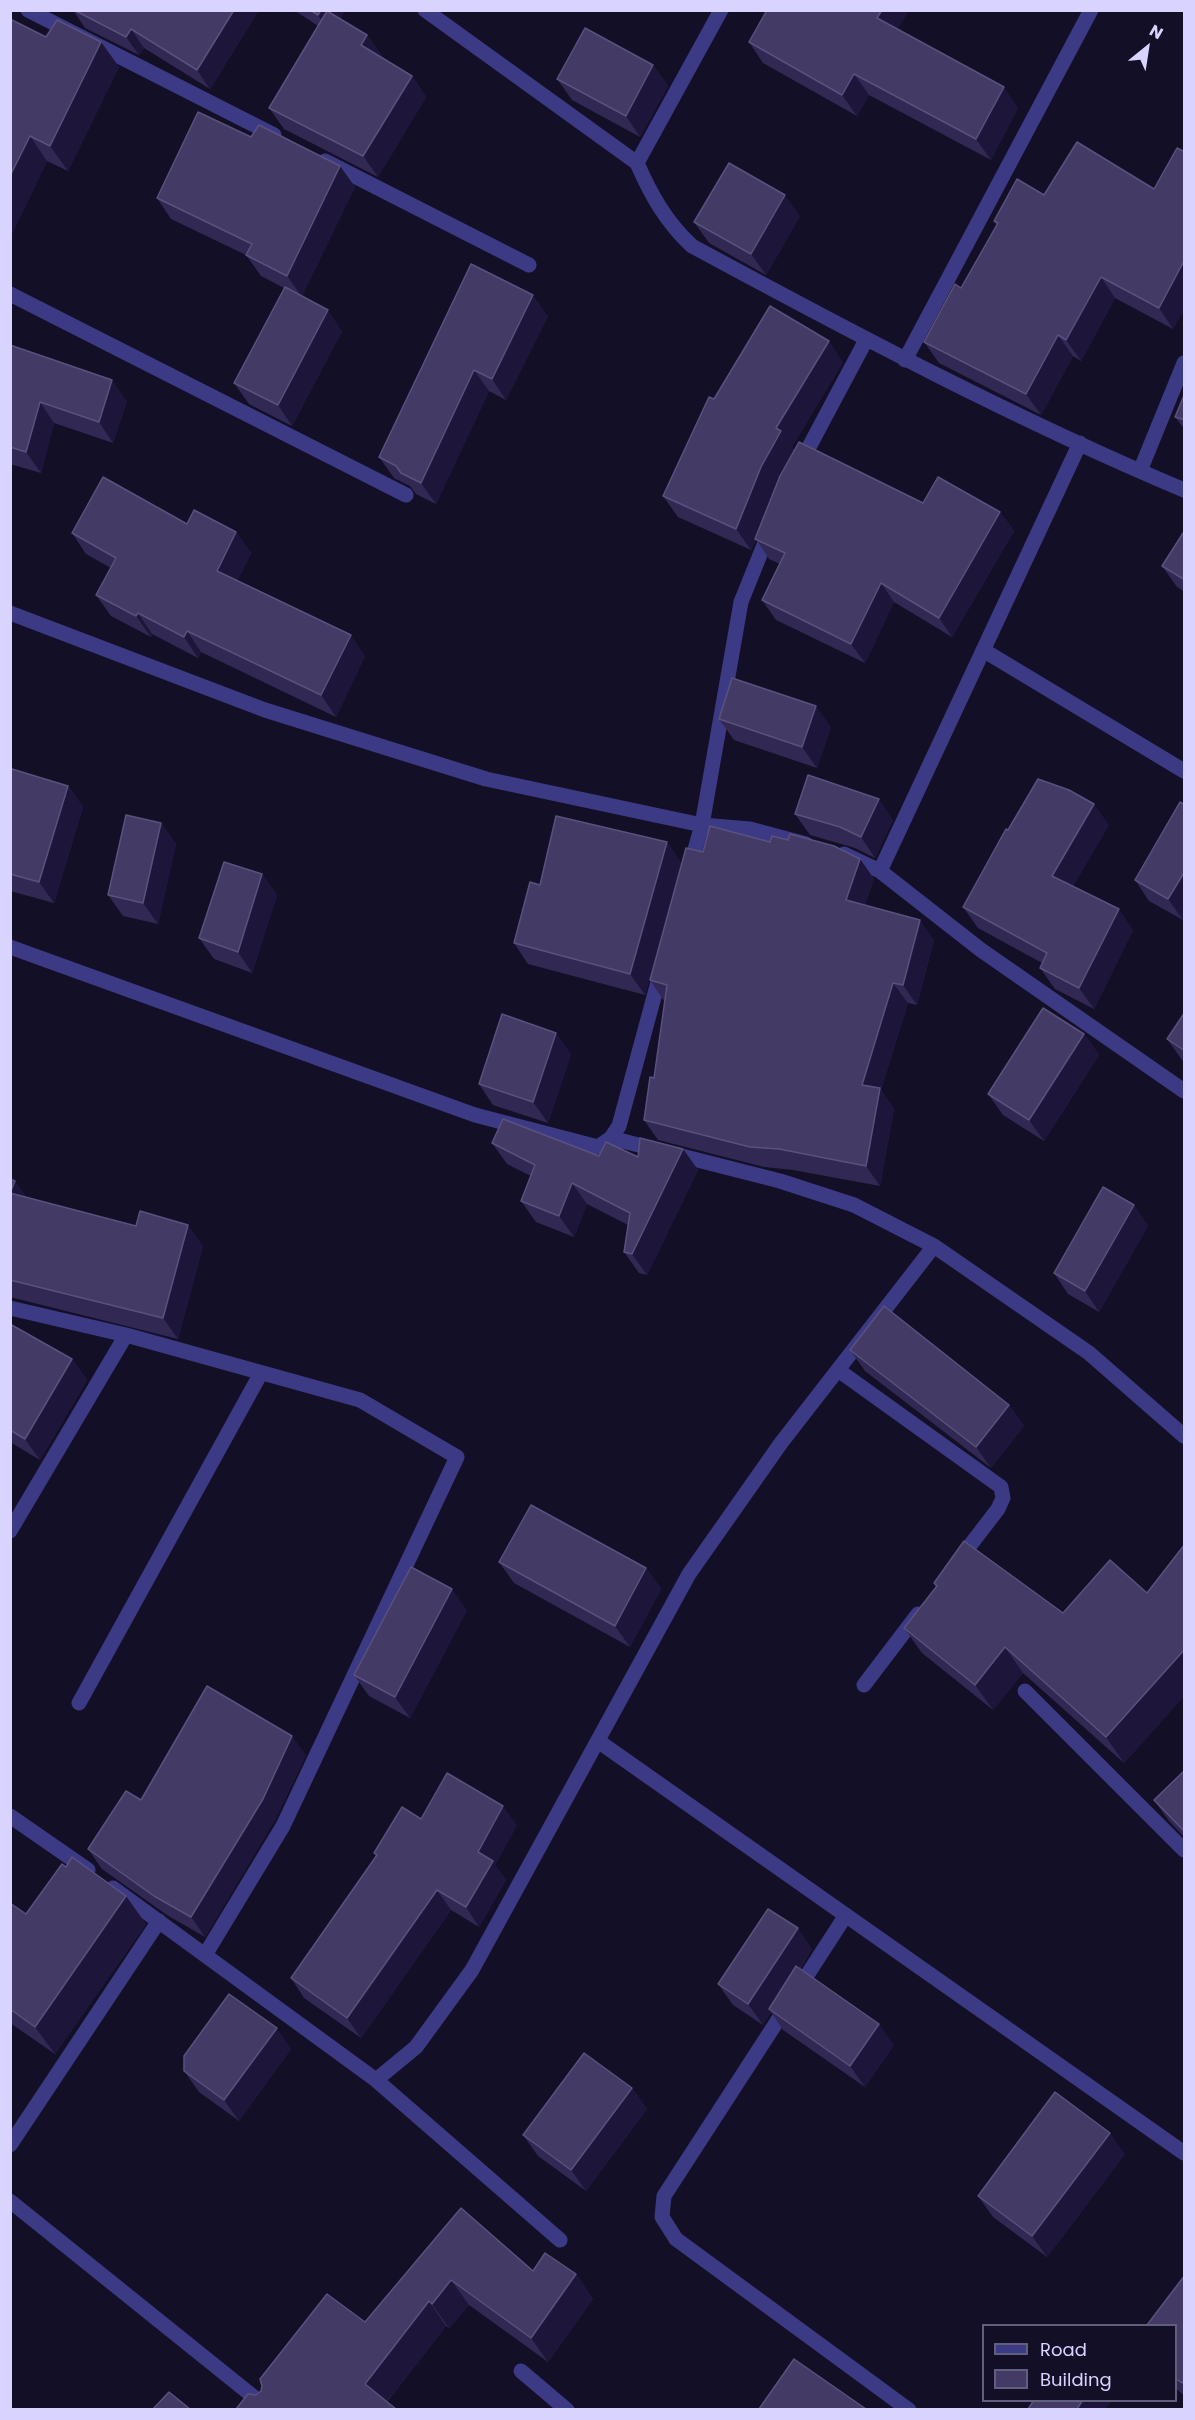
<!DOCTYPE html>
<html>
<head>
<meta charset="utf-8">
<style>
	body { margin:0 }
	#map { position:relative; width:1195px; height:2420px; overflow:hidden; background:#130f26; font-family:Poppins,sans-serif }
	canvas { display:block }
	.frame { position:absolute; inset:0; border:12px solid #d9d4ff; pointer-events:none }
	.legend { position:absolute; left:982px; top:2324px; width:195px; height:78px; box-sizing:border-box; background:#130f26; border:2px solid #625e7d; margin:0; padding:8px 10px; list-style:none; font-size:18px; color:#d9d4ff }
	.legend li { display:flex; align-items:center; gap:12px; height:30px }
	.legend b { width:30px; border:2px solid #625e7d }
	.north { position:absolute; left:1117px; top:18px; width:60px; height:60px; -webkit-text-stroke:4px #130f26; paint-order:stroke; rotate:30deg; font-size:16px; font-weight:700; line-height:24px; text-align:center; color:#d9d4ff }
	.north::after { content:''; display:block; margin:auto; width:21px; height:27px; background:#d9d4ff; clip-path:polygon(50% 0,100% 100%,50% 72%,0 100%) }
</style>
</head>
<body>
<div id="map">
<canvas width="1195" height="2420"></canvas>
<div class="frame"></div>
<ul class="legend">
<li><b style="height:8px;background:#3d3a85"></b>Road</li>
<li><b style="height:16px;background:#433a66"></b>Building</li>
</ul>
<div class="north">N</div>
</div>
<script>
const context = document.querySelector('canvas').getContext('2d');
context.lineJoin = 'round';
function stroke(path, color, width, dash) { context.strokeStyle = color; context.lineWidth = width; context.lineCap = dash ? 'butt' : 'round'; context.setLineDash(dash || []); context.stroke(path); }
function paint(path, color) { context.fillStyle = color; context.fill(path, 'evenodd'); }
stroke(new Path2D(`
	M 28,10 L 274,135
	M 425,10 L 637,163 C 651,195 666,222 692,246 C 853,333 1015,419 1184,490
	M 325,161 L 529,265
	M 637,163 L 721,10
	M 10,294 L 406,495
	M 905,360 L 1091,10
	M 800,464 L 866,340
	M 1140,471 L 1184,363
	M 10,613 L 265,710 L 486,779 L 702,825 L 750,829 L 806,844
	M 983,650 L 1184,771
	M 844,854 L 880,871 L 981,950 L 1184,1091
	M 689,870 L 702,825 L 741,602 L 770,530
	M 880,871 L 1080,443
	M 10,947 L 475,1115 L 598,1147 L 611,1138 L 619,1126 L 661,971
	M 611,1138 L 780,1181 L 854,1205 L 934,1246 L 1089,1353 L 1184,1436
	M 10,1308 L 126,1335 L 360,1400 L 457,1457 L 283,1826 L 205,1955
	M 838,1370 L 1001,1487 L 1003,1498 L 998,1509 L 958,1561
	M 10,1531 L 126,1335
	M 864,1685 L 918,1614
	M 1025,1691 L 1184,1850
	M 79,1703 L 261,1373
	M 598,1741 L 1184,2153
	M 10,1816 L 88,1870
	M 113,1888 L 376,2080 L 560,2240
	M 846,1915 L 664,2196 L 662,2217 L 676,2239 L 909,2410
	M 376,2080 L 416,2047 L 472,1970 L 689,1574 L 781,1443 L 934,1246
	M 10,2145 L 159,1921
	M 10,2201 L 270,2410
	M 521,2371 L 567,2410`), '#3d3a85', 15);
paint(new Path2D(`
	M 73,10 L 259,10 L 210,89 L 144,48 L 139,55 L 85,28 Z
	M 294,10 L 345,10 L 340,19 L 367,35 L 382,56 L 381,58 L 412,76 L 426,97 L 378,177 L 284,129 L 269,108 L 318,26 Z
	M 10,19 L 46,37 L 101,42 L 119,67 L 68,171 L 47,161 L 10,238 Z
	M 898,30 L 1018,108 L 991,160 L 869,95 L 857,116 L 763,63 L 749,42 Z
	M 653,65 L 668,86 L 640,137 L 572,100 L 557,79 Z
	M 1185,152 L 1185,308 L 1173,329 L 1115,298 L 1081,361 L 1073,356 L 1041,415 L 939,363 L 924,342 L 961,288 L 996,225 L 994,221 L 1044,195 L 1154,189 Z
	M 340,166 L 355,187 L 302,296 L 342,331 L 292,426 L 249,404 L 234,383 L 284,288 L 261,276 L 246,255 L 171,219 L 157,198 Z
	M 800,216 L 766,275 L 709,243 L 694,222 Z
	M 471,264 L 548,316 L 506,400 L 489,391 L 436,504 L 416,494 L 410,486 L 394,478 L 379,457 Z
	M 10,345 L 127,401 L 113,443 L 54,423 L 41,473 L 10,464 Z
	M 843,362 L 792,447 L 794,450 L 923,503 L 1000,512 L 1014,531 L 952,637 L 894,602 L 865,663 L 776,620 L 762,600 L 780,564 L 769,559 L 756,539 L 751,550 L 678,517 L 663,496 L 714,399 Z
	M 1185,393 L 1185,430 L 1175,417 Z
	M 187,524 L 236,532 L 251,553 L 237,581 L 365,656 L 336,717 L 201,652 L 198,658 L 152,634 L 151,637 L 111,616 L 96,595 L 111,568 L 86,554 L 72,533 Z
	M 1185,530 L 1185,592 L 1177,587 L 1162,566 Z
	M 719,719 L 831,727 L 817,768 L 734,740 Z
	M 10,773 L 68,786 L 83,807 L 54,903 L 10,891 Z
	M 1185,805 L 1185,918 L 1183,920 L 1149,901 L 1135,880 Z
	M 795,814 L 893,820 L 875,858 L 855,848 L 810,835 Z
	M 161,823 L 176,844 L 158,924 L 123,916 L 108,895 Z
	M 1109,825 L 1073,886 L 1133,930 L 1094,1009 L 1055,989 L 1040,968 L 1042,963 L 978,928 L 963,907 L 1008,830 Z
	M 667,842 L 681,863 L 645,995 L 528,964 L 514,943 L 540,885 Z
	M 770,842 L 860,859 L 874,879 L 865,905 L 934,940 L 917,1005 L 908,1003 L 881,1090 L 894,1109 L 880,1186 L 793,1170 L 764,1167 L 658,1140 L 644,1120 L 654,1078 L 665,1001 L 664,1001 L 650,980 L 703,852 Z
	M 262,874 L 277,895 L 252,973 L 214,959 L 199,938 Z
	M 1185,1012 L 1185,1062 L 1182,1060 L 1167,1039 Z
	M 1084,1034 L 1099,1055 L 1044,1141 L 1003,1115 L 988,1094 Z
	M 571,1054 L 548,1123 L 493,1105 L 479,1084 Z
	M 492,1143 L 599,1156 L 638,1157 L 683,1149 L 698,1170 L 647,1275 L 639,1273 L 624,1252 L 628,1225 L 587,1204 L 574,1237 L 536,1222 L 521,1201 L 531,1176 L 507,1164 Z
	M 10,1179 L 15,1181 L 26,1197 L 203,1246 L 178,1339 L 10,1297 Z
	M 1134,1205 L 1148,1226 L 1099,1312 L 1068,1294 L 1054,1273 Z
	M 10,1324 L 72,1359 L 87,1380 L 40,1460 L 10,1442 Z
	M 850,1350 L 1009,1405 L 1024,1426 L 991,1468 L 865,1371 Z
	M 1185,1544 L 1185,1695 L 1124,1763 L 1023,1673 L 993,1710 L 922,1653 L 904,1628 L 936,1587 L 934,1583 L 1063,1613 L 1147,1593 Z
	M 499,1562 L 646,1568 L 661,1589 L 630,1647 L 514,1583 Z
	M 467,1610 L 410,1718 L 369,1696 L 354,1675 Z
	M 306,1755 L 276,1818 L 205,1937 L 167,1915 L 102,1869 L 88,1849 L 141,1800 Z
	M 1185,1770 L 1185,1838 L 1169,1821 L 1154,1800 Z
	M 421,1819 L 517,1825 L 495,1865 L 506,1880 L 479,1927 L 451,1910 L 361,2038 L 304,1998 L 291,1978 L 376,1857 L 374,1853 Z
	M 10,1903 L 26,1914 L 146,1924 L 55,2054 L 10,2023 Z
	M 812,1949 L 800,1969 L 894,2045 L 865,2087 L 783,2030 L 771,2012 L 763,2025 L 733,2005 L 718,1984 Z
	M 291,2049 L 239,2121 L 199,2092 L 184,2071 Z
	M 632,2088 L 647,2109 L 586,2191 L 538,2156 L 523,2135 Z
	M 1125,2154 L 1047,2257 L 993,2217 L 978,2196 Z
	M 461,2208 L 533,2271 L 576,2274 L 593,2299 L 548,2362 L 469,2305 L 449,2328 L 446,2326 L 387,2402 L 256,2395 L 365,2322 Z
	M 1185,2275 L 1185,2396 L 1176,2389 L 1176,2325 Z`), '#312854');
paint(new Path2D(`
	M 234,10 L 259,10 L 210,89 L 197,70 Z
	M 321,10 L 345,10 L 331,34 L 318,15 Z
	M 882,10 L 910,10 L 891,39 L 877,18 Z
	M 131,29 L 144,48 L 139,55 L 126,37 Z
	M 367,35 L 382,56 L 376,66 L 361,45 Z
	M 101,42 L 119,67 L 68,171 L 50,146 Z
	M 653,65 L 668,86 L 640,137 L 626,116 Z
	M 854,74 L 869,95 L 857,116 L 842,95 Z
	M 412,76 L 426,97 L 378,177 L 363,156 Z
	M 1004,87 L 1018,108 L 991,160 L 976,139 Z
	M 30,136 L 47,161 L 10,238 L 10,176 Z
	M 340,166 L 355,187 L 302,297 L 287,276 Z
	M 785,195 L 800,216 L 766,275 L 751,254 Z
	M 1185,259 L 1185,308 L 1173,329 L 1159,308 Z
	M 1101,277 L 1115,298 L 1081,361 L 1066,340 Z
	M 533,295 L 548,316 L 506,400 L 492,379 Z
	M 328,310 L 342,331 L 292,426 L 278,405 Z
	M 1058,335 L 1073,356 L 1041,415 L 1026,394 Z
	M 829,341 L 843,362 L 792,447 L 795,452 L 776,488 L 751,550 L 736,529 L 776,428 Z
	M 474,370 L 489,391 L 436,504 L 421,483 Z
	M 112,380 L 127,401 L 113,443 L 99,422 Z
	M 40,402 L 54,423 L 41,473 L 26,452 Z
	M 1000,512 L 1014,531 L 952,637 L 939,618 Z
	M 236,532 L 251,553 L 231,592 L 217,571 Z
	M 881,583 L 894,602 L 865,663 L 851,644 Z
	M 138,613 L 152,634 L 151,637 L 136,616 Z
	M 187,631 L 201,652 L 198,658 L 184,637 Z
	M 351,635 L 365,656 L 336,717 L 321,695 Z
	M 816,706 L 831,727 L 817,768 L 802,747 Z
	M 68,786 L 83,807 L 54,903 L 39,882 Z
	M 879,799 L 893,820 L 875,858 L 861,837 Z
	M 1094,804 L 1109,825 L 1067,897 L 1052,876 Z
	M 161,823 L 176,844 L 158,924 L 143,903 Z
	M 667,842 L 681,863 L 645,995 L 630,974 Z
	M 860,859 L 874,879 L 860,920 L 846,900 Z
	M 1185,871 L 1185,918 L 1183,920 L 1168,899 Z
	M 262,874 L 277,895 L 252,973 L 238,952 Z
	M 1119,909 L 1133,930 L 1094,1009 L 1079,988 Z
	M 920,920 L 934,940 L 917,1005 L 903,985 Z
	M 893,983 L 908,1003 L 881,1090 L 894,1109 L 880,1186 L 866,1166 L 862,1085 Z
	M 556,1033 L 571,1054 L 548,1123 L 533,1102 Z
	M 1084,1034 L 1099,1055 L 1044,1141 L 1029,1120 Z
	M 683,1149 L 698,1170 L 647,1275 L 632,1254 Z
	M 15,1181 L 29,1202 L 10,1193 Z
	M 572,1183 L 587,1204 L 574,1237 L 559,1216 Z
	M 1134,1205 L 1148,1226 L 1099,1312 L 1085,1291 Z
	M 188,1225 L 203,1246 L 178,1339 L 163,1318 Z
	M 72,1359 L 87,1380 L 40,1460 L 25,1439 Z
	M 1009,1405 L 1024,1426 L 991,1468 L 976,1447 Z
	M 646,1568 L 661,1589 L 630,1647 L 615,1626 Z
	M 452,1589 L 467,1610 L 410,1718 L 395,1697 Z
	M 1005,1647 L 1023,1673 L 993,1710 L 975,1685 Z
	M 1185,1649 L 1185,1695 L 1124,1763 L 1106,1737 Z
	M 292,1736 L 306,1755 L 276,1818 L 205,1937 L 191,1917 Z
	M 503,1806 L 517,1825 L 495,1865 L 506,1880 L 479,1927 L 466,1907 L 478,1852 Z
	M 437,1890 L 451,1910 L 361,2038 L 347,2018 Z
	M 126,1896 L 146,1924 L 55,2054 L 35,2027 Z
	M 798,1928 L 812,1949 L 772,2011 L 769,2009 L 771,2012 L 763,2025 L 748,2004 Z
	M 879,2024 L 894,2045 L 865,2087 L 850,2066 Z
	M 277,2028 L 291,2049 L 239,2121 L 224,2100 Z
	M 632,2088 L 647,2109 L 586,2191 L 571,2170 Z
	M 1110,2133 L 1125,2154 L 1047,2257 L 1032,2236 Z
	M 576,2274 L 593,2299 L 548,2362 L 531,2338 Z
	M 451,2280 L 469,2305 L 449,2328 L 432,2304 Z
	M 429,2301 L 446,2326 L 382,2408 L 365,2384 Z
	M 1083,2400 L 1112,2400 L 1106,2409 L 1077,2409 Z`), '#1d163a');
const building = new Path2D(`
	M 74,10 L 234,10 L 197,70 L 131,29 L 126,37 Z
	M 310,10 L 321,10 L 318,15 Z
	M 767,10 L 882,10 L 877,18 L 1004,87 L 976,139 L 854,74 L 842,95 L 749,42 Z
	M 327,11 L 367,35 L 361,45 L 412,76 L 363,156 L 269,108 Z
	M 10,19 L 46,37 L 57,20 L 101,42 L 50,146 L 30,136 L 10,176 Z
	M 585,28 L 653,65 L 626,116 L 557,79 Z
	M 198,112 L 251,137 L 259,125 L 340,166 L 287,276 L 246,255 L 252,244 L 157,198 Z
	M 1077,142 L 1154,189 L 1177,148 L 1185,152 L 1185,259 L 1159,308 L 1101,277 L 1066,340 L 1058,335 L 1026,394 L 924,342 L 955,284 L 961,288 L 998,223 L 994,221 L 1017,179 L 1044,195 Z
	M 729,163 L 785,195 L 751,254 L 694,222 Z
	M 471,264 L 533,295 L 492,379 L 474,370 L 421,483 L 401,473 L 396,466 L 379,457 Z
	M 285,287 L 328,310 L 278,405 L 234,383 Z
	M 770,306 L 829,341 L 776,428 L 781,431 L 761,467 L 736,529 L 663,496 L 709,397 L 714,399 Z
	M 10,345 L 112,380 L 99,422 L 40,402 L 26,452 L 10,447 Z
	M 1185,393 L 1185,420 L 1175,417 Z
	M 799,442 L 923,503 L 938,477 L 1000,512 L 939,618 L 881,583 L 851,644 L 762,600 L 785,553 L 755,539 L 780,476 Z
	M 103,477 L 187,524 L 194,510 L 236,532 L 217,571 L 351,635 L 321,695 L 187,631 L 184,637 L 138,613 L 136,616 L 96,595 L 116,558 L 72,533 Z
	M 1185,530 L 1185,580 L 1162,566 Z
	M 732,678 L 816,706 L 802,747 L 719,719 Z
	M 12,769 L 68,786 L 39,882 L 10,874 L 10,773 Z
	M 808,775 L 879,799 L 861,837 L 840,827 L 795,814 Z
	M 1038,779 L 1069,790 L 1094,804 L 1052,876 L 1119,909 L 1079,988 L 1040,968 L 1047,953 L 963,907 L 1006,829 L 1008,830 Z
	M 1180,802 L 1185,805 L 1185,871 L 1168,899 L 1135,880 Z
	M 126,815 L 161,823 L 143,903 L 108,895 Z
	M 556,816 L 667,842 L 630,974 L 514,943 L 530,882 L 540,885 Z
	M 710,826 L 770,842 L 772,836 L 788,840 L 790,834 L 834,846 L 860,859 L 846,900 L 920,920 L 903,985 L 893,983 L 862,1085 L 880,1088 L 866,1166 L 779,1149 L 750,1147 L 644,1120 L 650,1077 L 654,1078 L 667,985 L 650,980 L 686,848 L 703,852 Z
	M 224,862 L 262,874 L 238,952 L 199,938 Z
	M 1043,1008 L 1084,1034 L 1029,1120 L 988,1094 Z
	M 1185,1012 L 1185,1051 L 1167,1039 Z
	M 502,1014 L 556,1033 L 533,1102 L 479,1084 Z
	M 503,1119 L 599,1156 L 606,1142 L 638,1157 L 640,1138 L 683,1149 L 632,1254 L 624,1252 L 630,1213 L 572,1183 L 559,1216 L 521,1201 L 535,1165 L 492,1143 Z
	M 10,1179 L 15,1181 L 10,1193 Z
	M 1103,1187 L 1134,1205 L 1085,1291 L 1054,1273 Z
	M 10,1193 L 136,1226 L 140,1211 L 188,1225 L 163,1318 L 10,1280 Z
	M 884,1306 L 1009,1405 L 976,1447 L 850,1350 Z
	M 10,1324 L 72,1359 L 25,1439 L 10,1430 Z
	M 531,1505 L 646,1568 L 615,1626 L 499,1562 Z
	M 964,1541 L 1063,1613 L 1110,1560 L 1147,1593 L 1185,1544 L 1185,1649 L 1106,1737 L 1005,1647 L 975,1685 L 904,1628 L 937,1586 L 934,1583 Z
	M 411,1567 L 452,1589 L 395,1697 L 354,1675 Z
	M 207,1686 L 292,1736 L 263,1799 L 191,1917 L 154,1896 L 88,1849 L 126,1791 L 141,1800 Z
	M 1185,1770 L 1185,1832 L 1154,1800 Z
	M 447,1773 L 503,1806 L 478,1852 L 493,1861 L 466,1907 L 437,1890 L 347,2018 L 291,1978 L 377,1855 L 374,1853 L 402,1807 L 421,1819 Z
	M 72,1857 L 126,1896 L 35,2027 L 10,2009 L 10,1903 L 26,1914 L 62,1864 L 66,1867 Z
	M 768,1909 L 798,1928 L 748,2004 L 718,1984 Z
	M 796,1966 L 879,2024 L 850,2066 L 769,2009 Z
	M 229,1994 L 277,2028 L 224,2100 L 184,2071 L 184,2056 Z
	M 584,2053 L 632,2088 L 571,2170 L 523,2135 Z
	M 1055,2092 L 1110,2133 L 1032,2236 L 978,2196 Z
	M 461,2208 L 533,2271 L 545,2253 L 576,2274 L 531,2338 L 451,2280 L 432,2304 L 429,2301 L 365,2384 L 396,2409 L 236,2409 L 248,2394 L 256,2395 L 261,2391 L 262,2386 L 260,2379 L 327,2294 L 365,2322 Z
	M 1185,2275 L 1185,2379 L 1182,2383 L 1176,2379 L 1176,2325 L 1147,2325 Z
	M 794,2359 L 866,2409 L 759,2409 Z
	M 169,2392 L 190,2409 L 153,2409 Z
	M 1034,2400 L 1083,2400 L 1077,2409 L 1028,2409 Z`);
paint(building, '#433a66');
stroke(building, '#5a527e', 1.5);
</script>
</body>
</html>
